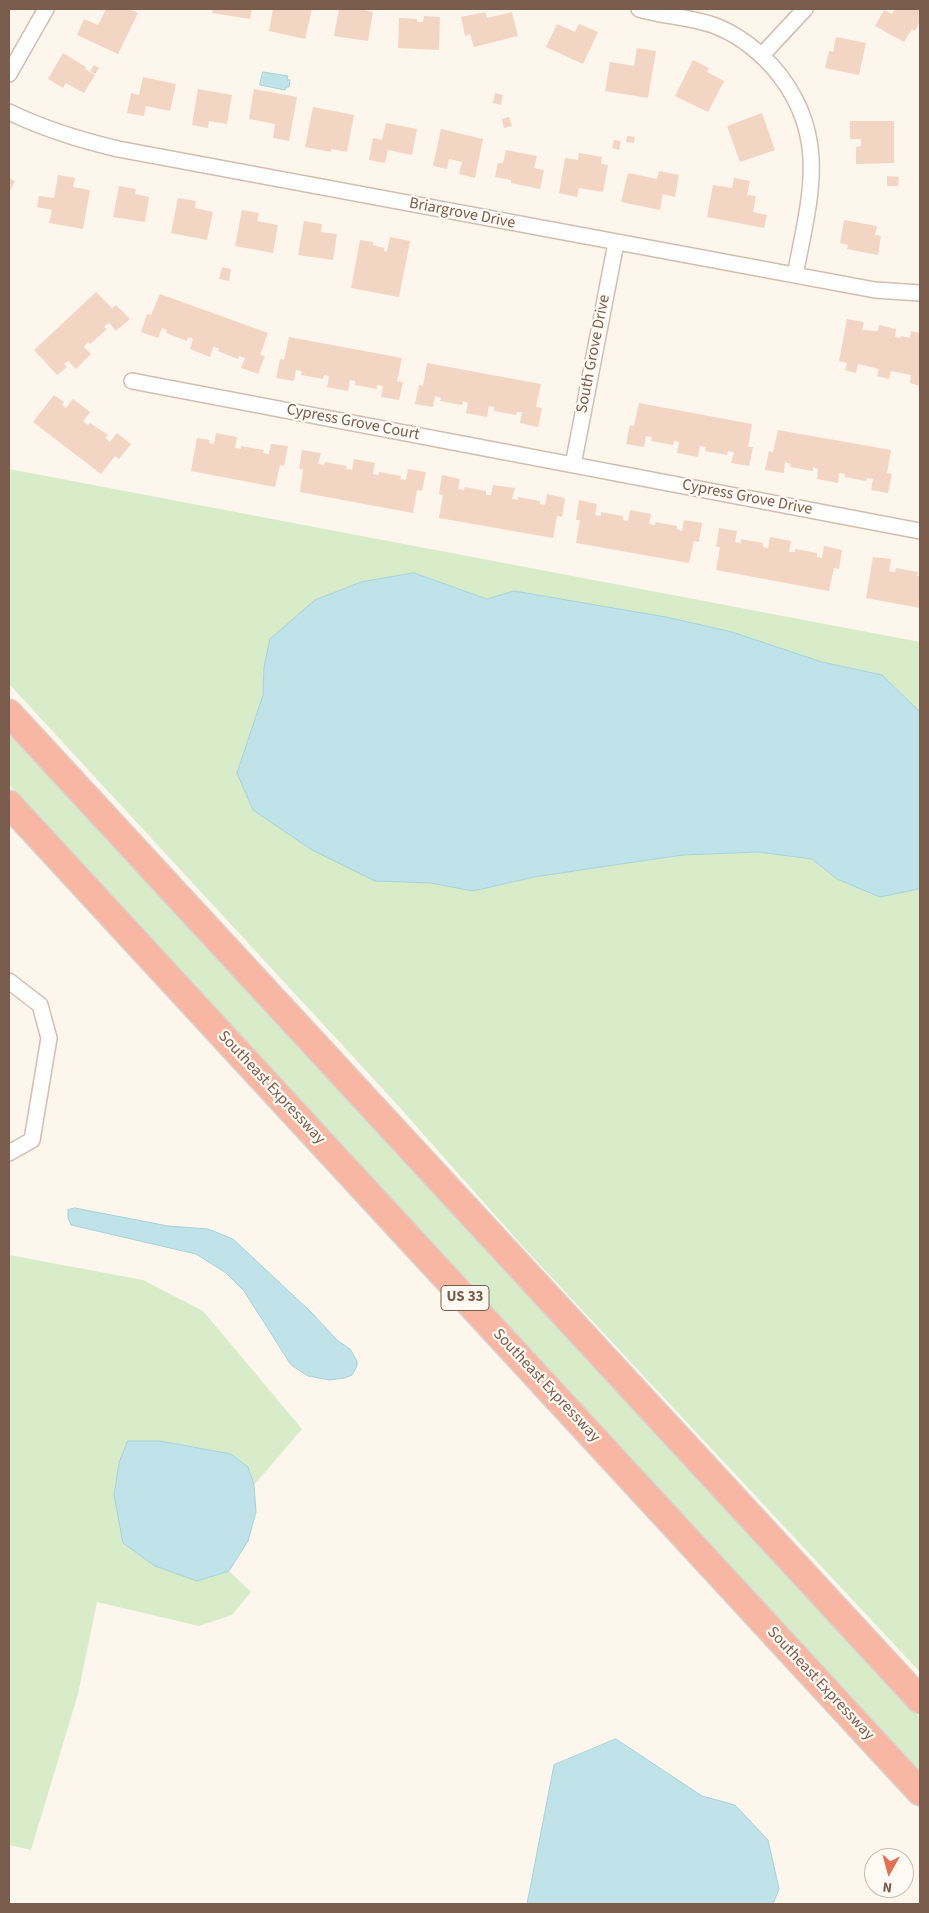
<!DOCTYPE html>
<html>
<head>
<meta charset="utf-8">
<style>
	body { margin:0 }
	#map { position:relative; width:929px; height:1913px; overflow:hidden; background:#fdf6ec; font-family:"Source Sans 3",sans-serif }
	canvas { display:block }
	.frame { position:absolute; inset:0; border:10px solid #7a5c4d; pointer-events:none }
	.north { position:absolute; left:864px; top:1848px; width:50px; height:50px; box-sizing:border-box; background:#fffaf3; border:1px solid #cabbb1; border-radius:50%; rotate:187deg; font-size:14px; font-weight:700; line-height:20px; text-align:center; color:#7a5c4d }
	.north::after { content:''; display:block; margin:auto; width:18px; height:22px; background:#e76f51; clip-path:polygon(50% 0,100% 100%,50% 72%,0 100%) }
</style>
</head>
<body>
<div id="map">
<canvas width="929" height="1913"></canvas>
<div class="frame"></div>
<div class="north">N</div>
</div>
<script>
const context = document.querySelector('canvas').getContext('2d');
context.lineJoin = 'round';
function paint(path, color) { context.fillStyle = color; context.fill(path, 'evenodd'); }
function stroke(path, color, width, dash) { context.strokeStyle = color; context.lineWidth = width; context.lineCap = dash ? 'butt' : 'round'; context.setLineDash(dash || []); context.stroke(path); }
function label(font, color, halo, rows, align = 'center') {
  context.font = font + ' "Source Sans 3",sans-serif'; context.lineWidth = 4.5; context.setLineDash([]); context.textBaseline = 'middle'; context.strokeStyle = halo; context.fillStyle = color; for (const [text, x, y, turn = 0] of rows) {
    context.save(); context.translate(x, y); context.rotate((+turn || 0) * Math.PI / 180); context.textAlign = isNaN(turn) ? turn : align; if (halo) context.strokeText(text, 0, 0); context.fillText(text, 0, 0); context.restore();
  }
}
paint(new Path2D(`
	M 9,469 L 920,642 L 920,712 L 882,675 L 822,662 L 732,632 L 514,591 L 487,599 L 414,573 L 361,582 L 315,600 L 264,667 L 263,695 L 237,773 L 430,883 L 473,891 L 534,877 L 648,860 L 683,855 L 758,852 L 812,859 L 837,879 L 917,889 L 920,886 L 920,1672 L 526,1250 L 393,1100 L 9,684 Z
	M 9,730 L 920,1718 L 920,1773 L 9,785 Z
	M 9,1255 L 143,1280 L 203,1311 L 302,1429 L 254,1485 L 248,1468 L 231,1454 L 160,1441 L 197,1581 L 229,1571 L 251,1592 L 232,1615 L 199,1626 L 97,1602 L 78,1694 L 31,1850 L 9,1845 Z`), '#d8ecc9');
const water = new Path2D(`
	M 263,72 L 288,76 L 287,80 L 290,80 L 289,87 L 286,87 L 285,90 L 260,85 Z
	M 414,573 L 487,599 L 514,591 L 666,617 L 732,632 L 822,662 L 882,675 L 920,712 L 920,886 L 918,889 L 880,897 L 837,879 L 812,859 L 758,852 L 683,855 L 648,860 L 534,877 L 473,891 L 430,883 L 375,881 L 312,850 L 253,810 L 237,773 L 263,695 L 264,667 L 270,639 L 315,600 L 361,582 Z
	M 75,1208 L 168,1226 L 208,1229 L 233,1239 L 311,1312 L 337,1340 L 350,1349 L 357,1361 L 357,1366 L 352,1375 L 345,1378 L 329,1380 L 308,1376 L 291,1365 L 244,1291 L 226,1273 L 196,1254 L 71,1225 L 68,1218 L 68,1210 Z
	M 128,1441 L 160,1441 L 231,1454 L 248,1467 L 254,1485 L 256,1512 L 248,1541 L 229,1571 L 197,1581 L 155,1566 L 123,1543 L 114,1495 L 119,1463 Z
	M 616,1739 L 702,1796 L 735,1805 L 768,1840 L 779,1889 L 773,1904 L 527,1904 L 554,1765 Z`);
paint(water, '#bfe3e8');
stroke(water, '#a5d3da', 1);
paint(new Path2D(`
	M 106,9 L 129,9 L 138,13 L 118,54 L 77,35 L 84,19 L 98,25 Z
	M 213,9 L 252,9 L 250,19 L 212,13 Z
	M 273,9 L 312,9 L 305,39 L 269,31 Z
	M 339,9 L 359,9 L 373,12 L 368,41 L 334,36 Z
	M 895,9 L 920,9 L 920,21 L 915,31 L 912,29 L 904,42 L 875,26 L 884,10 L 892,14 Z
	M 485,12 L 487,18 L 512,12 L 518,36 L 474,47 L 470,34 L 465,36 L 461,17 Z
	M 424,16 L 440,17 L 439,50 L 398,48 L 399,18 L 417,19 L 417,22 L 423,22 Z
	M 557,24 L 575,32 L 579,24 L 598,32 L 583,64 L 546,47 Z
	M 836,37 L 866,43 L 859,75 L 825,68 L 829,51 L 833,52 Z
	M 637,48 L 656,51 L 648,98 L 605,91 L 610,62 L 634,66 Z
	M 63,53 L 86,67 L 85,69 L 95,75 L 84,93 L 66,83 L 63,88 L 48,79 Z
	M 693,60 L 709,68 L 707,72 L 724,81 L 708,112 L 675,96 Z
	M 94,65 L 99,68 L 95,74 L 90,71 Z
	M 143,77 L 176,84 L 170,111 L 146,106 L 144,116 L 127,113 L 131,93 L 139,95 Z
	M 198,89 L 232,95 L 227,124 L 209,121 L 208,128 L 192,125 Z
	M 254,89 L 297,97 L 289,141 L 273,138 L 275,124 L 249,119 Z
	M 495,93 L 503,95 L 501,105 L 493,103 Z
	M 313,107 L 354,115 L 347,152 L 331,149 L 331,152 L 305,147 Z
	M 762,113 L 775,150 L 740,162 L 727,126 Z
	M 509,117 L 512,126 L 504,128 L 502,119 Z
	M 850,121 L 894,121 L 894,163 L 856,164 L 856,147 L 861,146 L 861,139 L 850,139 Z
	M 386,123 L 417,129 L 412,155 L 388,150 L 385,163 L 369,160 L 373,138 L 382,140 Z
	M 441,129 L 483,139 L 475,178 L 459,174 L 462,162 L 449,159 L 447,169 L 433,166 Z
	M 627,136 L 635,137 L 634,143 L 626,142 Z
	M 614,140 L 621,141 L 619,150 L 612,148 Z
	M 506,150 L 537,156 L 534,168 L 544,170 L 540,189 L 511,183 L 511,180 L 495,177 L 498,163 L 503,163 Z
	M 579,153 L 602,157 L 601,164 L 608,165 L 603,192 L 579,188 L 577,197 L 559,193 L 565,158 L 578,160 Z
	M 659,171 L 679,175 L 675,197 L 663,194 L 660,210 L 621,202 L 628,173 L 657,179 Z
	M 58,175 L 75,178 L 73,187 L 90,190 L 83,229 L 49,223 L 52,210 L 37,207 L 39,196 L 54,198 Z
	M 887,176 L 899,177 L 898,186 L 887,186 Z
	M 9,178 L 15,181 L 9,193 Z
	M 734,178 L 750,181 L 747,195 L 756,196 L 753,212 L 767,215 L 764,228 L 707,217 L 713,185 L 732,188 Z
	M 119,186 L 136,189 L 135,194 L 149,197 L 145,222 L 113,217 Z
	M 178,198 L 196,201 L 195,208 L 213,212 L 207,240 L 171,233 Z
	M 242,210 L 259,213 L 257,221 L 278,225 L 273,253 L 235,246 Z
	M 844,220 L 877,226 L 875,235 L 881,236 L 878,255 L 847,249 L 848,245 L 840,243 Z
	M 304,221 L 322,224 L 321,232 L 337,234 L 333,260 L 298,255 Z
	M 390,237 L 410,241 L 399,297 L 351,288 L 360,240 L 373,242 L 373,245 L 384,248 L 384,251 L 387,251 Z
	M 222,267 L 231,269 L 229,281 L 219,279 Z
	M 96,292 L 112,308 L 116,305 L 130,319 L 116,331 L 109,323 L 104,327 L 107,329 L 90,344 L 88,342 L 84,347 L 91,354 L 76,369 L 68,361 L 64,364 L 67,367 L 57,375 L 34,350 Z
	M 160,294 L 268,333 L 260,355 L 265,356 L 258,374 L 241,368 L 245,358 L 239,356 L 238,359 L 218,351 L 219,348 L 213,347 L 210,357 L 190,349 L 193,339 L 188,337 L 187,341 L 166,333 L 167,330 L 162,328 L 158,338 L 141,332 L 147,314 L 151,315 Z
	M 847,319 L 864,322 L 862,330 L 878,331 L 879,325 L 896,329 L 895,337 L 900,338 L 901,336 L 910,338 L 911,331 L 920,333 L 920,386 L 910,383 L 911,375 L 891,371 L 889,379 L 877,376 L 879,369 L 858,364 L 856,373 L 845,370 L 847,363 L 839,361 Z
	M 289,337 L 402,358 L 397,381 L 403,382 L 399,400 L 381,397 L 383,386 L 377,385 L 377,389 L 355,385 L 355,381 L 350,380 L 348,391 L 327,387 L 329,376 L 324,375 L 323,379 L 301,375 L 302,371 L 296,370 L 294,381 L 276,378 L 280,359 L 284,360 Z
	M 427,363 L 541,384 L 536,407 L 542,408 L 538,427 L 520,423 L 522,412 L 517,412 L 516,415 L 494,411 L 494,407 L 489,406 L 487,417 L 466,413 L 468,403 L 463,401 L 462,405 L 440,401 L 441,398 L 435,396 L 433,407 L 415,404 L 419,385 L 423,386 Z
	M 54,395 L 64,402 L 62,405 L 66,408 L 73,399 L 90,412 L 83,421 L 88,425 L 90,423 L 108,435 L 105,438 L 110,442 L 117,433 L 131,444 L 119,459 L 115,456 L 101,474 L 33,422 Z
	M 639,403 L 752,424 L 748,447 L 753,447 L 749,466 L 731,463 L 734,452 L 728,451 L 727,455 L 705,451 L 706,447 L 700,446 L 698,457 L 677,453 L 679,442 L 674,441 L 673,445 L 651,441 L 652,437 L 646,436 L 644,447 L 626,444 L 630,425 L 634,426 Z
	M 778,430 L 891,450 L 887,473 L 892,474 L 888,493 L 871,490 L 873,479 L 867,478 L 866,481 L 844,477 L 845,474 L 839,473 L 838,483 L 817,479 L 818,469 L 813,467 L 813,471 L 790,467 L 791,464 L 785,462 L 784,473 L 765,470 L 769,451 L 773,452 Z
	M 216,433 L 237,437 L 235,448 L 241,449 L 241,446 L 264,450 L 263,453 L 269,454 L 271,444 L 288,446 L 284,466 L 280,465 L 275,487 L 191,471 L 197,438 L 210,440 L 209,443 L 214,444 Z
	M 302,450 L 321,453 L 318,464 L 324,465 L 325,462 L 347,466 L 346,469 L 352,470 L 354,459 L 375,463 L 373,474 L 378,475 L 379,472 L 401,476 L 400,479 L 406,480 L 408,469 L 426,472 L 422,491 L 417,490 L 413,513 L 300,492 L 303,469 L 299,469 Z
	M 442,475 L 460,479 L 458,489 L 464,490 L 465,487 L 486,491 L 486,495 L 491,495 L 493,485 L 515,488 L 512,499 L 518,500 L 518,497 L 540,501 L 540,504 L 545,505 L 547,494 L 565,498 L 562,517 L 557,516 L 553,538 L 439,518 L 443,495 L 439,494 Z
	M 579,500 L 597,504 L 595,515 L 601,516 L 601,512 L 623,516 L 623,520 L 628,521 L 630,510 L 651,514 L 649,524 L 655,525 L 655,522 L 677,526 L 677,529 L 682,531 L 684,520 L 702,523 L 699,542 L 694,541 L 689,563 L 576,543 L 580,520 L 576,520 Z
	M 719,528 L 737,531 L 735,542 L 741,543 L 741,539 L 763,543 L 763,547 L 768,548 L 770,537 L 791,541 L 789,552 L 795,552 L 795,549 L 817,553 L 817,557 L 822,558 L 824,546 L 842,550 L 839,569 L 834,568 L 829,591 L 716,570 L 720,547 L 716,547 Z
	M 873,557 L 891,559 L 889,571 L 895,572 L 896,568 L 918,572 L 917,576 L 920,576 L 920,608 L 866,598 Z`), '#f3d5c3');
const street = new Path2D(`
	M 639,9 C 663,16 689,17 713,25 C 735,33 756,49 772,66 C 831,133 810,197 795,275
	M 762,55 L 805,9
	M 9,74 L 46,9
	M 9,112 C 44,129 80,140 118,149 L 875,290 L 920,293
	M 132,381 L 920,531
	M 573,465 L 616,243
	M 9,981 L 40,1005 L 49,1038 L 32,1140 L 9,1153`);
const highway = new Path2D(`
	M 9,713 L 920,1700
	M 9,804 L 920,1792`);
stroke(street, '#d1beb0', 18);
stroke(highway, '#dad1cd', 29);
stroke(street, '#fff', 15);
stroke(highway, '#f7b7a3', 26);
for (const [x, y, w] of [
	[465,1298,48]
]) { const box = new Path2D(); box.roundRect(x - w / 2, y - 12.5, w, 25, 4); context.fillStyle = '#fffaf3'; context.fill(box); stroke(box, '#7a5c4d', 1); }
label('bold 15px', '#7a5c4d', null, [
	["US 33",465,1298]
]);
label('16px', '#7a5c4d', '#fffaf3', [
	["Briargrove Drive",462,214,11],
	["South Grove Drive",594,354,-79],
	["Cypress Grove Court",353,423,11],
	["Cypress Grove Drive",747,498,11],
	["Southeast Expressway",271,1088,47],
	["Southeast Expressway",546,1386,47],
	["Southeast Expressway",820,1684,47]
]);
</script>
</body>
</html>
